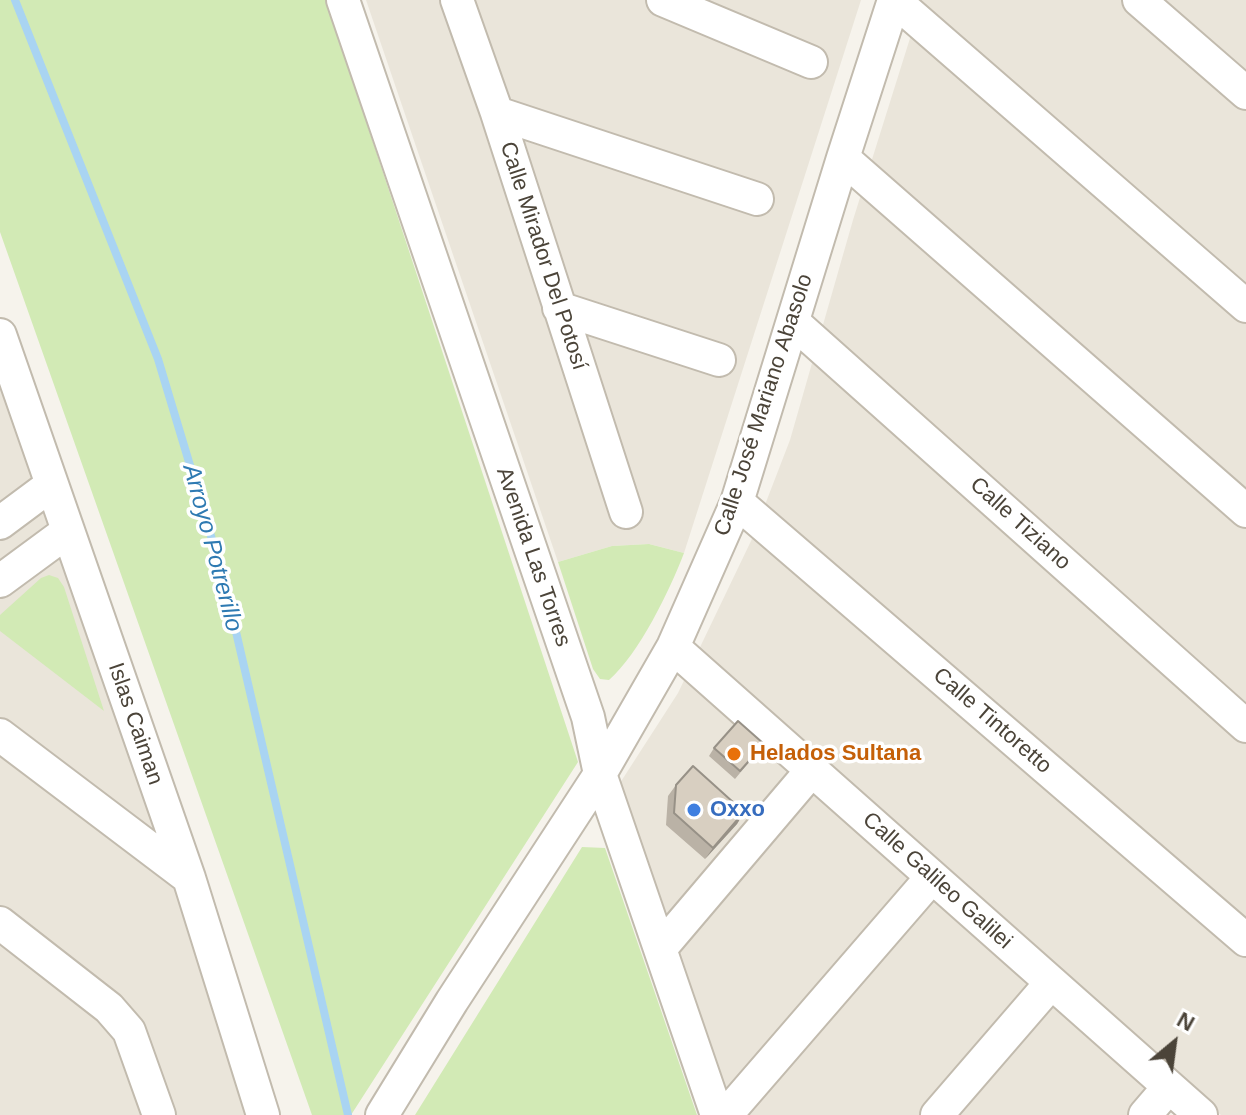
<!DOCTYPE html>
<html>
<head>
<meta charset="utf-8">
<style>
	body { margin:0 }
	#map { position:relative; width:1246px; height:1115px; overflow:hidden; background:#f6f3ec; font-family:Helvetica,sans-serif }
	canvas { display:block }
	.north { position:absolute; left:1134px; top:1003px; width:80px; height:80px; -webkit-text-stroke:6px #fff; paint-order:stroke; rotate:29deg; font-size:22px; font-weight:700; line-height:32px; text-align:center; color:#4b4439 }
	.north::after { content:''; display:block; margin:auto; width:28px; height:36px; background:#4b4439; clip-path:polygon(50% 0,100% 100%,50% 72%,0 100%) }
</style>
</head>
<body>
<div id="map">
<canvas width="1246" height="1115"></canvas>
<div class="north">N</div>
</div>
<script>
const context = document.querySelector('canvas').getContext('2d');
context.lineJoin = 'round';
function paint(path, color) { context.fillStyle = color; context.fill(path, 'evenodd'); }
function stroke(path, color, width, dash) { context.strokeStyle = color; context.lineWidth = width; context.lineCap = dash ? 'butt' : 'round'; context.setLineDash(dash || []); context.stroke(path); }
function label(font, color, halo, rows, align = 'center') {
  context.font = font + ' Helvetica,sans-serif'; context.lineWidth = 7; context.setLineDash([]); context.textBaseline = 'middle'; context.strokeStyle = halo; context.fillStyle = color; for (const [text, x, y, turn = 0] of rows) {
    context.save(); context.translate(x, y); context.rotate((+turn || 0) * Math.PI / 180); context.textAlign = isNaN(turn) ? turn : align; if (halo) context.strokeText(text, 0, 0); context.fillText(text, 0, 0); context.restore();
  }
}
paint(new Path2D(`
	M 366,0 L 861,0 L 684,553 L 649,544 L 612,546 L 558,562 Z
	M 922,0 L 1246,0 L 1246,1115 L 1221,1115 L 1168,1069 L 1128,1115 L 733,1115 L 620,783 L 678,693 L 751,541 L 790,440 L 853,220 Z
	M 0,342 L 281,1115 L 0,1115 Z`), '#eae5da');
paint(new Path2D(`
	M 0,0 L 326,0 L 578,762 L 351,1115 L 312,1115 L 0,232 Z
	M 649,544 L 684,553 C 670,590 639,654 609,680 L 600,679 L 593,669 L 558,562 L 612,546 Z
	M 49,575 L 58,578 L 64,587 L 104,711 L 0,631 L 0,615 L 41,578 Z
	M 582,847 L 605,848 L 697,1115 L 415,1115 Z`), '#d2eab5');
stroke(new Path2D(`
	M 15,0 L 158,359 L 192,472 L 224,580 L 348,1115`), '#a9d4f2', 8);
const minor = new Path2D(`
	M 343,0 L 588,717 L 600,774 L 717,1115
	M 457,0 L 497,113 L 626,512
	M 663,0 L 811,62
	M 1139,0 L 1246,93
	M 497,113 L 757,199
	M 843,158 L 1246,511
	M 559,308 L 719,360
	M 793,322 L 1246,726
	M 0,335 L 189,878 L 263,1115
	M 737,502 L 1246,940
	M 0,523 L 51,485
	M 0,581 L 68,531
	M 673,647 L 1201,1115
	M 0,735 L 189,878
	M 0,923 L 109,1008 L 129,1031 L 159,1115
	M 660,949 L 812,770
	M 382,1115 L 452,1001 L 600,774 L 673,647 L 737,502 L 843,158 L 894,0 L 1246,306
	M 726,1115 L 932,877
	M 937,1115 L 1051,983
	M 1145,1115 L 1169,1087`);
stroke(minor, '#c2bbae', 36);
stroke(minor, '#fff', 32);
paint(new Path2D(`
	M 764,744 L 735,779 L 709,756 L 714,748 Z
	M 676,785 L 744,812 L 737,824 L 705,859 L 666,825 L 668,796 Z`), '#bab2a6');
paint(new Path2D(`
	M 744,812 L 737,824 L 705,859 L 713,848 Z`), '#979187');
const building = new Path2D(`
	M 738,721 L 764,744 L 740,771 L 714,748 Z
	M 693,766 L 744,812 L 713,848 L 674,813 L 676,785 Z`);
paint(building, '#d8cfc1');
stroke(building, '#979187', 2);
for (const [x, y, r, color] of [
	[734,754,8,"#e8710a"],
	[694,810,8,"#3f7fe0"]
]) { const dot = new Path2D(); dot.arc(x, y, r, 0, 2 * Math.PI); context.fillStyle = color; context.fill(dot); stroke(dot, '#fff', 3); }
label('22px', '#4b4439', '#fff', [
	["Calle Mirador Del Potosí",543,256,72],
	["Calle José Mariano Abasolo",764,405,-72],
	["Calle Tiziano",1020,524,42],
	["Avenida Las Torres",533,557,71],
	["Calle Tintoretto",992,721,41],
	["Islas Caiman",135,724,71],
	["Calle Galileo Galilei",937,881,42]
]);
label('bold 22px', '#c56008', '#fff', [
	["Helados Sultana",750,754]
], 'left');
label('bold 22px', '#366cbe', '#fff', [
	["Oxxo",710,810]
], 'left');
label('italic 24px', '#2e7ab2', '#fff', [
	["Arroyo Potrerillo",212,548,75]
]);
</script>
</body>
</html>
